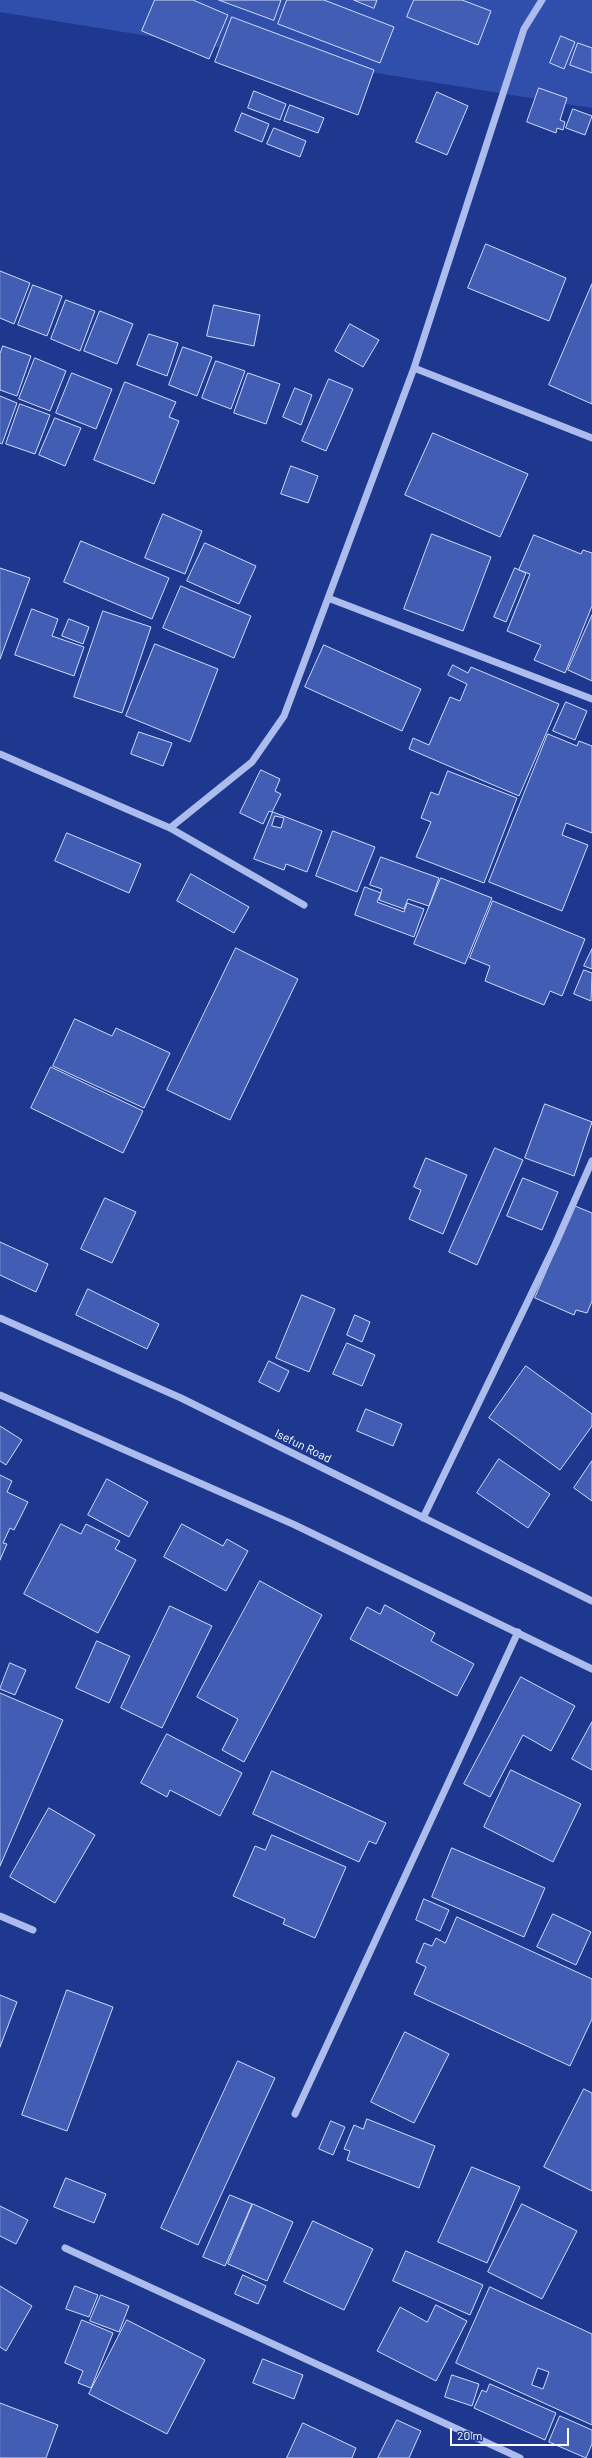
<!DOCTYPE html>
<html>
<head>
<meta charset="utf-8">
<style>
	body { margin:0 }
	#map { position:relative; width:592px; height:2458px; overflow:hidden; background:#1d388e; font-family:Barlow,sans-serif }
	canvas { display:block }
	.scale { position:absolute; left:450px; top:2428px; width:119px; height:18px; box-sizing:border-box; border:2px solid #fff; border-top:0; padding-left:5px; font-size:12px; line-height:14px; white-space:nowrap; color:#fff; -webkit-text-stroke:3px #1d388e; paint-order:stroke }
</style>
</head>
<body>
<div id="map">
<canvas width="592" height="2458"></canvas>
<div class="scale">20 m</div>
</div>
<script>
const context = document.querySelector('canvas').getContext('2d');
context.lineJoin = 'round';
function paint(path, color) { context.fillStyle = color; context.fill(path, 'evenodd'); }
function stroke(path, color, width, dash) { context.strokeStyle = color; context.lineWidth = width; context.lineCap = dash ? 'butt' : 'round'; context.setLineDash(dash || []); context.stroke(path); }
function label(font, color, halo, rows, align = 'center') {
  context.font = font + ' Barlow,sans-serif'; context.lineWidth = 4; context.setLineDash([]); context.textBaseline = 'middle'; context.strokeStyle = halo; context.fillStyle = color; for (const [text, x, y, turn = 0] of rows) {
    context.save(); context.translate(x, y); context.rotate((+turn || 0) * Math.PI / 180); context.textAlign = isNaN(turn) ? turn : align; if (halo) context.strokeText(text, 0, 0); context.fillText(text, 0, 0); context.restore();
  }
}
paint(new Path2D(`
	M 0,0 L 592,0 L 592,108 L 0,12 Z`), '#304fac');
const building = new Path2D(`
	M 155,0 L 193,0 L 228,15 L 209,59 L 142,31 Z
	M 219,0 L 281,0 L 274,20 Z
	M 287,0 L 324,0 L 394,27 L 380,63 L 278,24 Z
	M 354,0 L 377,0 L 374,8 Z
	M 414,0 L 462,0 L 491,11 L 478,45 L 407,17 Z
	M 232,17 L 374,70 L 358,115 L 215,62 Z
	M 561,36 L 575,42 L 564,69 L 550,63 Z
	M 578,43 L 592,48 L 592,73 L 570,65 Z
	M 539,88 L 567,98 L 560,120 L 565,122 L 563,130 L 557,128 L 556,133 L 527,122 Z
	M 254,91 L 286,104 L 280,120 L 248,108 Z
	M 437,92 L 468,106 L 447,155 L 416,142 Z
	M 290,105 L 324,118 L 318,133 L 284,121 Z
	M 573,109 L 592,116 L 585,135 L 566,128 Z
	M 242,113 L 269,124 L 262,142 L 235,131 Z
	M 274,128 L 306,141 L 300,157 L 267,144 Z
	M 486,244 L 566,278 L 549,321 L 468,288 Z
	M 0,271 L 30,283 L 14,324 L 0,318 Z
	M 592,284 L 592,404 L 549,385 Z
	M 33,285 L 62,296 L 47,336 L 18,325 Z
	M 66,300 L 95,311 L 80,351 L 51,339 Z
	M 214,305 L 260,315 L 254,346 L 207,336 Z
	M 100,311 L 133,324 L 117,364 L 84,351 Z
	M 350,324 L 379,340 L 363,367 L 335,351 Z
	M 149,334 L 178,343 L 167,376 L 137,365 Z
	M 3,346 L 31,356 L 17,396 L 0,390 L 0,354 Z
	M 183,347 L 212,357 L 197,396 L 169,385 Z
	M 35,358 L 66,371 L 50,411 L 19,399 Z
	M 216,361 L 245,371 L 231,409 L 202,398 Z
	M 72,373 L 112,389 L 96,429 L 56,413 Z
	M 248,373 L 280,384 L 266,424 L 234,413 Z
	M 329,379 L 353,389 L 326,451 L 302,441 Z
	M 125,382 L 176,402 L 169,417 L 179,421 L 154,484 L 94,460 Z
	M 295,388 L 312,395 L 301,425 L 283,417 Z
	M 0,396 L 17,403 L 2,444 L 0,443 Z
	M 20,404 L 50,415 L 35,454 L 6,444 Z
	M 55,418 L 81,428 L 65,466 L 39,455 Z
	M 433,433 L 528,474 L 500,537 L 405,495 Z
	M 291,466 L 318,476 L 308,503 L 281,494 Z
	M 163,514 L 202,531 L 185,574 L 145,558 Z
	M 432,534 L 491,557 L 463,631 L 404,609 Z
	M 534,535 L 581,554 L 583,550 L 592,553 L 592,606 L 565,673 L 534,660 L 541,645 L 507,631 L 530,574 L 519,570 Z
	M 81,541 L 169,578 L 152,619 L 64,582 Z
	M 205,543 L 256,566 L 239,604 L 187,581 Z
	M 0,568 L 30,578 L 0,659 Z
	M 515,568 L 526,573 L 506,622 L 494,617 Z
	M 181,586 L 251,616 L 234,658 L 163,628 Z
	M 32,609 L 58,619 L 52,636 L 84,647 L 74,676 L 15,655 Z
	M 103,611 L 151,627 L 122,713 L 74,697 Z
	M 592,615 L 592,681 L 568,670 Z
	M 69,619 L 89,627 L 83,644 L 62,636 Z
	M 155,644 L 218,669 L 190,742 L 126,716 Z
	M 324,645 L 421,689 L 402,731 L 305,687 Z
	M 453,665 L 468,673 L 471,667 L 559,704 L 519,796 L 409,749 L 413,738 L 429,745 L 450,697 L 460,701 L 467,684 L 448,675 Z
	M 566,702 L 587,711 L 575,740 L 553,731 Z
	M 139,732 L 172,743 L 163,766 L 131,754 Z
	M 548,734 L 577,746 L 579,741 L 592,746 L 592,833 L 566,823 L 562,835 L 588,845 L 562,911 L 489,882 Z
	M 261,770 L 280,779 L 275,791 L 281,794 L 272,812 L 269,811 L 263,824 L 240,813 Z
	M 448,771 L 517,798 L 484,883 L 416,857 L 431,822 L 421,818 L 431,792 L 438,795 Z
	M 273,812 L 322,831 L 307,872 L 286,864 L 284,870 L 254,859 ZM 275,816 L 284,818 L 281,828 L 272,826 Z
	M 333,831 L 375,847 L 357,892 L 316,876 Z
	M 67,833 L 141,864 L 129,893 L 55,861 Z
	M 381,857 L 439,878 L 429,906 L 408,899 L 404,909 L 379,900 L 382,889 L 370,885 Z
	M 191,874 L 249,907 L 234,933 L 177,901 Z
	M 441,878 L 492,898 L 465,964 L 414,944 Z
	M 365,887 L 381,893 L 377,902 L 404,912 L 407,903 L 424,909 L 414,937 L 355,915 Z
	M 493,901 L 585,939 L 562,996 L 550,991 L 544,1005 L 485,981 L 490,966 L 470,958 Z
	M 236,948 L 298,979 L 230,1120 L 167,1090 Z
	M 592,949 L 592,969 L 584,966 Z
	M 584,970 L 592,973 L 591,1001 L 574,994 Z
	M 75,1019 L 112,1036 L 116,1028 L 170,1053 L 144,1108 L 53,1066 Z
	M 51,1067 L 143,1111 L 123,1153 L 31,1108 Z
	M 545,1104 L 592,1122 L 574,1176 L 525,1158 Z
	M 495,1148 L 523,1160 L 477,1265 L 449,1252 Z
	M 426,1158 L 467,1175 L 443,1234 L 409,1219 L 421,1190 L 414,1187 Z
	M 523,1178 L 558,1192 L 542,1230 L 507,1216 Z
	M 105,1198 L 136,1212 L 112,1263 L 81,1249 Z
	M 575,1206 L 592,1213 L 592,1301 L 587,1313 L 576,1310 L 574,1315 L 535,1298 Z
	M 0,1242 L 48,1264 L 36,1292 L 0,1275 Z
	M 88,1289 L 159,1324 L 147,1349 L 76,1315 Z
	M 302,1295 L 335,1309 L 309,1372 L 276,1358 Z
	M 355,1315 L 370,1322 L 362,1342 L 347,1335 Z
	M 347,1343 L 375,1355 L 362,1386 L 333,1374 Z
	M 269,1361 L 289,1371 L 279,1392 L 259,1382 Z
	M 526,1366 L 592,1414 L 592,1426 L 560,1470 L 489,1418 Z
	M 366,1409 L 402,1424 L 393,1446 L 357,1431 Z
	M 0,1426 L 22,1440 L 6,1465 L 0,1461 Z
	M 499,1459 L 550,1494 L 528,1528 L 477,1493 Z
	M 592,1461 L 592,1501 L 574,1488 Z
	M 0,1475 L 12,1481 L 7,1492 L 28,1502 L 14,1530 L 10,1528 L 3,1543 L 7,1544 L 0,1560 Z
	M 107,1479 L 148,1502 L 129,1537 L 88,1515 Z
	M 61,1524 L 81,1534 L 86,1524 L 120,1541 L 115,1549 L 136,1560 L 98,1633 L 24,1594 Z
	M 182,1524 L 223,1546 L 227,1539 L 248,1551 L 226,1591 L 164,1557 Z
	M 260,1581 L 322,1615 L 244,1762 L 222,1750 L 238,1719 L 197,1697 Z
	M 385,1605 L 435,1633 L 431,1641 L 474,1664 L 457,1696 L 350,1639 L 367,1607 L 380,1614 Z
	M 170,1606 L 212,1626 L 162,1728 L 121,1708 Z
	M 97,1641 L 130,1656 L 109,1703 L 76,1688 Z
	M 10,1663 L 26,1670 L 15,1695 L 0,1689 Z
	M 521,1677 L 575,1706 L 551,1751 L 523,1735 L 490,1797 L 464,1784 Z
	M 0,1693 L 63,1720 L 0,1866 Z
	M 592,1722 L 592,1770 L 572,1759 Z
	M 167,1734 L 242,1773 L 220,1816 L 170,1790 L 167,1797 L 141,1783 Z
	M 511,1770 L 581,1804 L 553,1862 L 484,1827 Z
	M 272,1771 L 386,1823 L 376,1844 L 369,1841 L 359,1862 L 253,1814 Z
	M 49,1808 L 95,1835 L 55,1903 L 10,1877 Z
	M 272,1835 L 346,1867 L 315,1938 L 283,1924 L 285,1919 L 233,1896 L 255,1846 L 265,1850 Z
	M 452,1848 L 545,1888 L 524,1937 L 432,1897 Z
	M 424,1899 L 449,1910 L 440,1931 L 416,1920 Z
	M 553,1914 L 591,1932 L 576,1965 L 537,1947 Z
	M 457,1917 L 592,1979 L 592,2019 L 570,2066 L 414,1994 L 426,1967 L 416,1962 L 424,1943 L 432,1946 L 436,1938 L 445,1943 Z
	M 67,1990 L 113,2007 L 67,2131 L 22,2115 Z
	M 0,1995 L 17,2002 L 0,2047 Z
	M 405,2032 L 449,2054 L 414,2123 L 371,2102 Z
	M 238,2061 L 275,2078 L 198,2245 L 161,2228 Z
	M 584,2089 L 592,2093 L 592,2191 L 544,2167 Z
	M 367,2119 L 435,2146 L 419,2188 L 347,2160 L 350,2151 L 344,2149 L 354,2125 L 363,2129 Z
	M 331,2121 L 345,2127 L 333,2155 L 319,2149 Z
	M 472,2167 L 520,2187 L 487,2263 L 438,2242 Z
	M 66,2178 L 106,2194 L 94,2223 L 54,2207 Z
	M 230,2195 L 252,2204 L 225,2266 L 203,2257 Z
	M 253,2204 L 293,2222 L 267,2281 L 228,2264 Z
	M 522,2204 L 577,2231 L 542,2299 L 488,2272 Z
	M 0,2206 L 28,2220 L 16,2244 L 0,2236 Z
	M 313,2221 L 373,2249 L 344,2310 L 284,2282 Z
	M 406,2251 L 483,2285 L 470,2315 L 393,2281 Z
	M 243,2275 L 266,2286 L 258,2304 L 235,2294 Z
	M 0,2286 L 32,2306 L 6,2351 L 0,2347 Z
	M 75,2286 L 98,2295 L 89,2317 L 66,2309 Z
	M 490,2287 L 592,2334 L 592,2425 L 456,2363 ZM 538,2368 L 549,2372 L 543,2389 L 532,2385 Z
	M 101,2295 L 129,2306 L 119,2332 L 90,2321 Z
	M 436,2305 L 467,2321 L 436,2381 L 377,2351 L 400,2307 L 427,2322 Z
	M 82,2320 L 113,2333 L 91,2388 L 78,2383 L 83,2371 L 65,2363 Z
	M 127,2320 L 205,2360 L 167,2434 L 89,2394 Z
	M 263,2359 L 303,2375 L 294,2399 L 253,2383 Z
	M 452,2375 L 479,2384 L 472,2406 L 445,2397 Z
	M 490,2384 L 556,2413 L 545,2440 L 474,2408 L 482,2390 L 486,2392 Z
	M 0,2403 L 58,2425 L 46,2458 L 0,2458 Z
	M 560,2416 L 592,2430 L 592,2444 L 586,2458 L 549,2442 Z
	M 397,2420 L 421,2431 L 409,2458 L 378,2458 Z
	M 303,2423 L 356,2448 L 352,2458 L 287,2458 Z`);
paint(building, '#415eb4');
stroke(building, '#d1dbf9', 1);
stroke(new Path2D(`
	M 414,368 L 592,438
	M 328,598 L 592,699
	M 0,754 L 170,828 L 304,905
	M 170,828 L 252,762 L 284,716 L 414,368 L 524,29 L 542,0
	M 0,1318 L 181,1398 L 592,1601
	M 0,1395 L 295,1525 L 592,1669
	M 423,1518 L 555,1245 L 592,1161
	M 0,1916 L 33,1930
	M 295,2114 L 518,1632
	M 65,2248 L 520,2458`), '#abbced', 7);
label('12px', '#fff', '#1d388e', [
	["Isefun Road",303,1446,26]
]);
</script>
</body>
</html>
